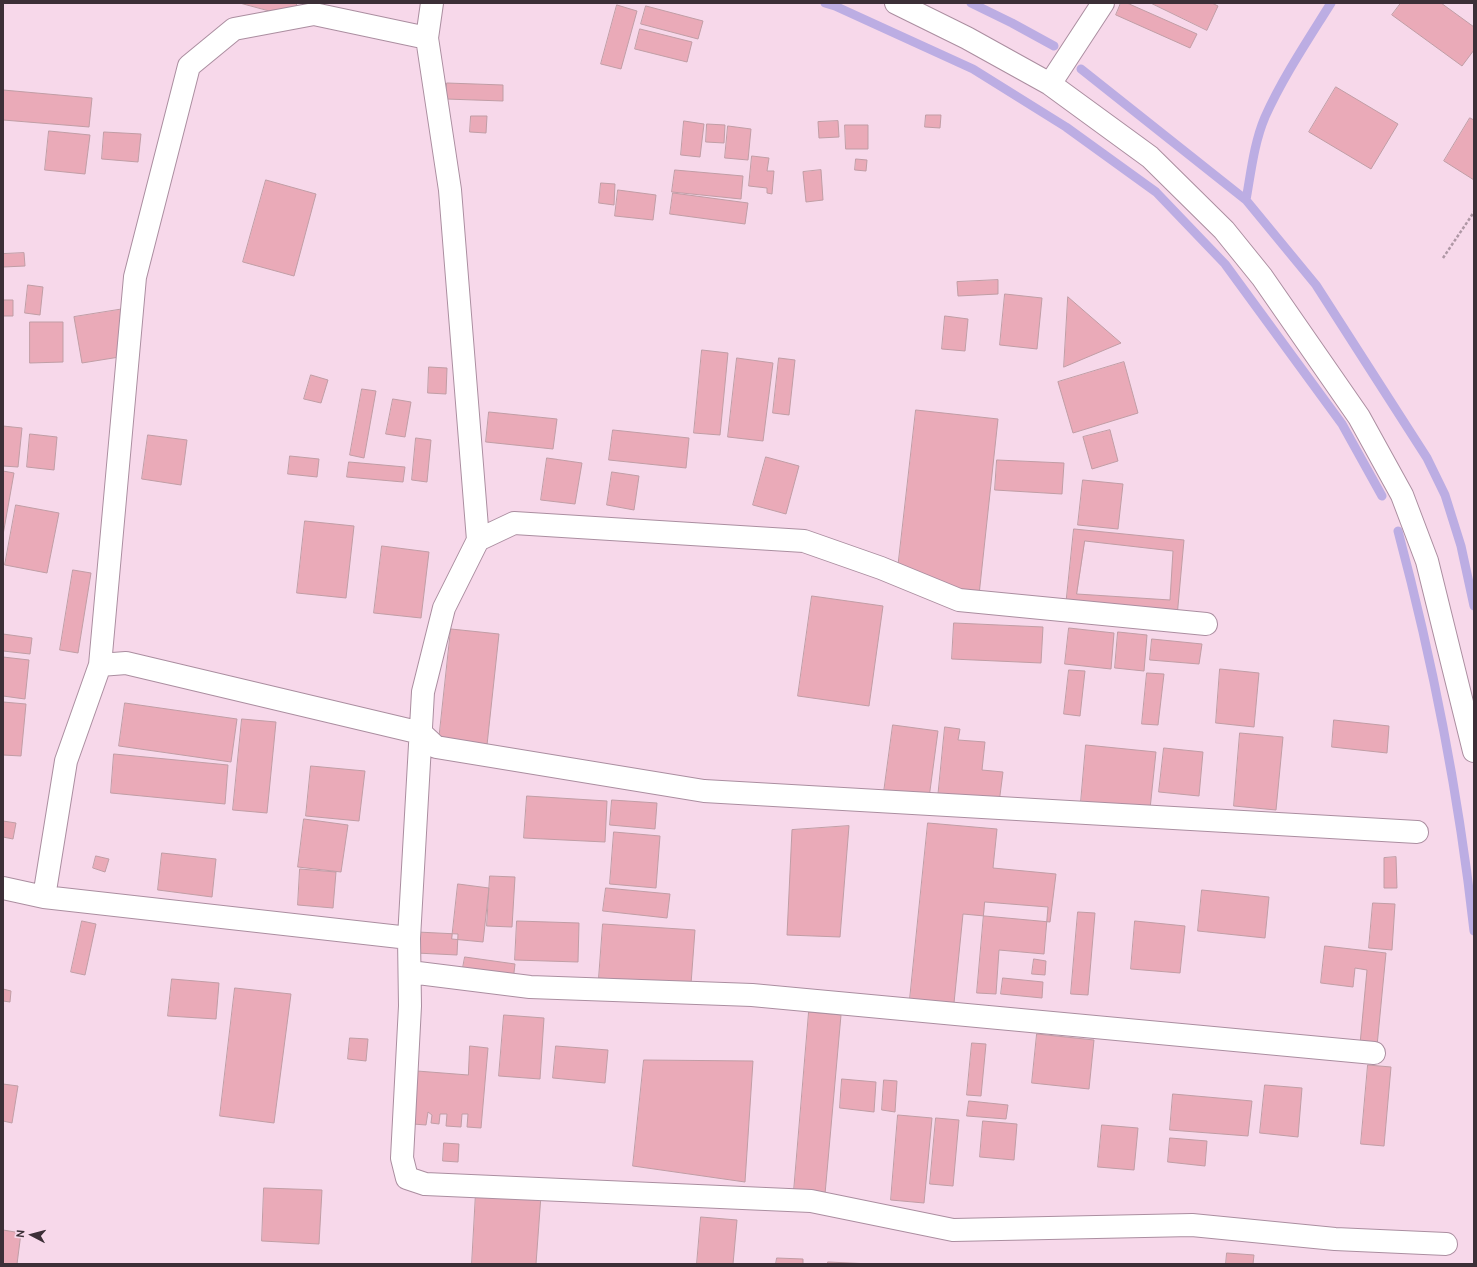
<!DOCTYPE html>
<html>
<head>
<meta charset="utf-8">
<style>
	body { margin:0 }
	#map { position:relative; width:1477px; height:1267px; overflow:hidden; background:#f7d8ea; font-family:Cabin,sans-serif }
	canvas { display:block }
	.frame { position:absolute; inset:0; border:4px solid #3c2f37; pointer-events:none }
	.north { position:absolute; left:12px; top:1215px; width:40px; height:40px; -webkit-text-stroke:3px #f7d8ea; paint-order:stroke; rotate:276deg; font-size:11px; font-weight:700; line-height:16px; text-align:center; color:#3c2f37 }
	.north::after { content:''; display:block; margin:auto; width:14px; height:18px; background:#3c2f37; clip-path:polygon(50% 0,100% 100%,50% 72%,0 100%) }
</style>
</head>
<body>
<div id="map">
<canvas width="1477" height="1267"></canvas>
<div class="frame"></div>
<div class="north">N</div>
</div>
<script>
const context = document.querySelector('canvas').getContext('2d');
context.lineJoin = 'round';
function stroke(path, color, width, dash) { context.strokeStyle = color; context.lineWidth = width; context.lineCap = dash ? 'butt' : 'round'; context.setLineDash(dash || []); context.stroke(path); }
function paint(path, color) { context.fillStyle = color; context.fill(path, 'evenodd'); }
stroke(new Path2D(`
	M 825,3 L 835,6 L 973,69 L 1066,127 L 1156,192 L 1225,264 L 1342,424 L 1382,496
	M 971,3 L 1012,23 L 1054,46
	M 1081,69 L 1246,200 L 1316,285 L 1427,458 L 1445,495 L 1461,546 L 1474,606
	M 1246,200 C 1251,172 1254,143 1265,117 C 1283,77 1308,40 1331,3
	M 1398,531 C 1433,662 1459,796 1474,931`), '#bcade3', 9);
const building = new Path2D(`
	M 240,3 L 297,3 L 293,17 Z
	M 1121,3 L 1127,3 L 1197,34 L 1190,48 L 1116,15 Z
	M 1151,3 L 1212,3 L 1218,6 L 1207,30 Z
	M 1401,3 L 1441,3 L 1474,27 L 1474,50 L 1462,66 L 1392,15 Z
	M 617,5 L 637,11 L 621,69 L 601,64 Z
	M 646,6 L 703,21 L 698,39 L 641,24 Z
	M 640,29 L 692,42 L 687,62 L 635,49 Z
	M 447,83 L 503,85 L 503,101 L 446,99 Z
	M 1336,87 L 1398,124 L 1371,169 L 1309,132 Z
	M 3,90 L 92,98 L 89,127 L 3,120 Z
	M 926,115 L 941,115 L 940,128 L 925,127 Z
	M 471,116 L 487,116 L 486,133 L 470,132 Z
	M 1470,118 L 1474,120 L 1474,180 L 1444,161 Z
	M 684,121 L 704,124 L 700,157 L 681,155 Z
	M 838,121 L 839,137 L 819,138 L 818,122 Z
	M 707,124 L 725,125 L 724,143 L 706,142 Z
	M 845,125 L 868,125 L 868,149 L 846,149 Z
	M 728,126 L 751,129 L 748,160 L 725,158 Z
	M 49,131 L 90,135 L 85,174 L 45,170 Z
	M 104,132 L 141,134 L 138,162 L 102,159 Z
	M 752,156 L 769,158 L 767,171 L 774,171 L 772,194 L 767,193 L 767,188 L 749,186 Z
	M 856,159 L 867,160 L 866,171 L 855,170 Z
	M 675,170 L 743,176 L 741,199 L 672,192 Z
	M 821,170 L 823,200 L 806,202 L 803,172 Z
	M 266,180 L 316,194 L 294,276 L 243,262 Z
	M 601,183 L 615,184 L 614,205 L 599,203 Z
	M 618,190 L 656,195 L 653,220 L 615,216 Z
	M 673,193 L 748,203 L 745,224 L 670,214 Z
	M 24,253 L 25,266 L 3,267 L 3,254 Z
	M 998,280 L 998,294 L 958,296 L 957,282 Z
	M 28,285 L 43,287 L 40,315 L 25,313 Z
	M 1005,294 L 1042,298 L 1037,349 L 1000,345 Z
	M 1068,297 L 1121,343 L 1064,367 Z
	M 3,300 L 13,300 L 13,316 L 3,316 Z
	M 124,309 L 132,355 L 82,363 L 74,317 Z
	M 945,316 L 968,319 L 965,351 L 942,349 Z
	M 30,322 L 63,322 L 63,362 L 30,363 Z
	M 702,350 L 728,353 L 720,435 L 694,433 Z
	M 737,358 L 773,363 L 763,441 L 728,437 Z
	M 779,358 L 795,360 L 789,415 L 773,413 Z
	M 1124,362 L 1138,413 L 1073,433 L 1058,382 Z
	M 429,367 L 447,368 L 446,394 L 428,393 Z
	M 311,375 L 328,380 L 321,403 L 304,399 Z
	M 362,389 L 376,391 L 364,458 L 350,455 Z
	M 393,399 L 411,402 L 405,437 L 386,434 Z
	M 916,410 L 998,419 L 979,595 L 896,586 Z
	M 489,412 L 557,419 L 553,449 L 486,442 Z
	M 3,426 L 22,428 L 18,467 L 3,466 Z
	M 613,430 L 689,438 L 686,468 L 609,460 Z
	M 1110,430 L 1118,461 L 1092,469 L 1083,437 Z
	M 30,434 L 57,437 L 54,470 L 27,467 Z
	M 148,435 L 187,440 L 181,485 L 142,479 Z
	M 416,438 L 431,440 L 427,482 L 412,480 Z
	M 290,456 L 319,459 L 317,477 L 288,474 Z
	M 766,457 L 799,466 L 786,514 L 753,505 Z
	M 547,458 L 582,463 L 575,504 L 541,500 Z
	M 997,460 L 1064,463 L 1062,494 L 995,490 Z
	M 349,462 L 405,467 L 403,482 L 347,477 Z
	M 3,471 L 14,473 L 3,535 Z
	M 612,472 L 639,476 L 634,510 L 607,505 Z
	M 1083,480 L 1123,484 L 1118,529 L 1078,525 Z
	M 16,505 L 59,513 L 47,573 L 5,565 Z
	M 305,521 L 354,526 L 346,598 L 297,593 Z
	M 1074,529 L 1184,540 L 1177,617 L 1066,606 Z
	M 1085,541 L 1173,551 L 1170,600 L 1077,594 Z
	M 382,546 L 429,552 L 421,618 L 374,613 Z
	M 73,570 L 91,573 L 78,653 L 60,650 Z
	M 812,596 L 883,606 L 869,706 L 798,696 Z
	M 954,623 L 1043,627 L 1041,663 L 952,659 Z
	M 1069,628 L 1114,633 L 1111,669 L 1065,664 Z
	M 451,629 L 499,634 L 487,745 L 439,740 Z
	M 1118,632 L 1147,635 L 1144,671 L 1115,668 Z
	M 3,634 L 32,638 L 30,654 L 3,651 Z
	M 1152,639 L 1202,644 L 1199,664 L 1150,660 Z
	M 3,657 L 29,660 L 25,699 L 3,696 Z
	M 1220,669 L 1259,673 L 1254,727 L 1216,723 Z
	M 1069,670 L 1085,671 L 1080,716 L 1064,714 Z
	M 1147,673 L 1164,674 L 1158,725 L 1142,724 Z
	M 3,702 L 26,704 L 21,756 L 3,755 Z
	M 125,703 L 237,719 L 231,762 L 119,746 Z
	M 242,719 L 276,722 L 267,813 L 233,810 Z
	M 1334,720 L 1389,726 L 1387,753 L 1332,747 Z
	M 893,725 L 938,731 L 929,798 L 884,792 Z
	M 945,727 L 960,729 L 958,740 L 985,742 L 982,770 L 1003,772 L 999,803 L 938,798 Z
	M 1240,733 L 1283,737 L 1276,810 L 1234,806 Z
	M 1086,745 L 1156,752 L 1150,809 L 1081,802 Z
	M 1164,748 L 1203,752 L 1199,796 L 1159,792 Z
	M 114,754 L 228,765 L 225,804 L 111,793 Z
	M 311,766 L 365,771 L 359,821 L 306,816 Z
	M 527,796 L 607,801 L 605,842 L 524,838 Z
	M 612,800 L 657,803 L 655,829 L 610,825 Z
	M 304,819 L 348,825 L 341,872 L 298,867 Z
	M 3,821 L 16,823 L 13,839 L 3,837 Z
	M 928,823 L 997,829 L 993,868 L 1056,874 L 1050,922 L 963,914 L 954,1003 L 910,999 Z
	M 849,826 L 840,937 L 787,935 L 792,830 Z
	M 614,832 L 660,836 L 656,888 L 610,884 Z
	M 162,853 L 216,859 L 212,897 L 158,890 Z
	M 96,856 L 109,859 L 105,872 L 93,868 Z
	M 1396,857 L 1397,888 L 1384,888 L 1384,858 Z
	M 300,869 L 336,872 L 333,908 L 298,905 Z
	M 490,876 L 515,877 L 512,927 L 487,926 Z
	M 458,884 L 489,888 L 483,942 L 452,939 Z
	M 606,888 L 670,894 L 667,918 L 603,911 Z
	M 1202,890 L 1269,897 L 1265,938 L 1198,931 Z
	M 985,902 L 1048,907 L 1044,954 L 999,950 L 996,994 L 977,993 Z
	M 1373,903 L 1395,904 L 1392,950 L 1369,948 Z
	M 1078,912 L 1095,913 L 1088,995 L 1071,994 Z
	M 82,921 L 96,924 L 85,975 L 71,972 Z
	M 517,921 L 579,923 L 578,962 L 515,960 Z
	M 1135,921 L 1185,926 L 1180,973 L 1131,969 Z
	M 603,924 L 695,930 L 691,984 L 599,978 Z
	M 417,932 L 458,934 L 457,955 L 416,953 Z
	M 1325,946 L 1386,953 L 1377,1046 L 1360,1044 L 1367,970 L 1355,968 L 1353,987 L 1321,983 Z
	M 465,957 L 515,964 L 513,981 L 462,973 Z
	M 1034,959 L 1046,961 L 1045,975 L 1032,974 Z
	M 1003,978 L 1043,982 L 1042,998 L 1001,994 Z
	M 172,979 L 219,983 L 216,1019 L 168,1016 Z
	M 235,988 L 291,994 L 274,1123 L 220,1116 Z
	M 3,989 L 11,991 L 10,1002 L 3,1001 Z
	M 809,1012 L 841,1015 L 825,1194 L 794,1191 Z
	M 504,1015 L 544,1018 L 540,1079 L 499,1076 Z
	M 1037,1034 L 1094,1040 L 1089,1089 L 1032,1083 Z
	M 350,1038 L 368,1039 L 366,1061 L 348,1059 Z
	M 972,1043 L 986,1044 L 981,1096 L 967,1095 Z
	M 470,1046 L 488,1048 L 481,1128 L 467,1127 L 468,1114 L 462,1114 L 461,1127 L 446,1126 L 447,1114 L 440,1114 L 439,1124 L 431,1123 L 432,1115 L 428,1112 L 426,1125 L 413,1124 L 417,1071 L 468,1075 Z
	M 556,1046 L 608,1050 L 605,1083 L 553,1078 Z
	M 644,1060 L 753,1061 L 745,1182 L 633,1166 Z
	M 1368,1065 L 1391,1067 L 1384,1146 L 1361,1144 Z
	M 842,1079 L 876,1082 L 874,1112 L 840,1108 Z
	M 884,1080 L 897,1081 L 895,1112 L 882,1110 Z
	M 3,1084 L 18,1086 L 12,1123 L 3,1121 Z
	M 1265,1085 L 1302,1088 L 1298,1137 L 1260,1133 Z
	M 1173,1094 L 1252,1101 L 1248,1136 L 1170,1130 Z
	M 969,1101 L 1008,1105 L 1006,1119 L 967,1116 Z
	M 898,1115 L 932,1118 L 924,1203 L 891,1200 Z
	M 936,1118 L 959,1120 L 953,1186 L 930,1184 Z
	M 983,1121 L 1017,1124 L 1014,1160 L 980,1157 Z
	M 1102,1125 L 1138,1128 L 1134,1170 L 1098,1167 Z
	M 1170,1138 L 1207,1141 L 1205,1166 L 1168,1162 Z
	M 444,1143 L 459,1144 L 458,1162 L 443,1161 Z
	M 264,1188 L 322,1190 L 319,1244 L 262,1241 Z
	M 476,1192 L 541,1195 L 536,1264 L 472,1264 Z
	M 701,1217 L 737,1220 L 733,1264 L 697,1264 Z
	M 3,1230 L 21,1233 L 17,1264 L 3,1264 Z
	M 1227,1253 L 1254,1255 L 1253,1264 L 1226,1264 Z
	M 777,1258 L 803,1259 L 803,1264 L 776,1264 Z
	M 828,1262 L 871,1264 L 828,1264 Z`);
paint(building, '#eaaab8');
stroke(building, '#c09da5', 1);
const minor = new Path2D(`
	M 432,3 L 427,38 L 450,190 L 478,540
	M 896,3 L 967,38 L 1050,84 L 1150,157 L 1224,230 L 1262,277 L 1359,417 L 1402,495 L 1427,561 L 1474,751
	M 1050,84 L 1103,3
	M 1206,624 L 959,600 L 881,568 L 804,541 L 514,523 L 478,540 L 444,608 L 423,692 L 409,938 L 410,1006 L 402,1158 L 407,1178 L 425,1184 L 811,1201 L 953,1230 L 1192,1225 L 1335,1239 L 1446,1244
	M 100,665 L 126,663 L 421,733 L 436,747 L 704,791 L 1417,832
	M 3,888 L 44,897 L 409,938
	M 44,897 L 66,761 L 100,665 L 135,277 L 189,66 L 234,29 L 314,14 L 427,38
	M 410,972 L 530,987 L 752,995 L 1374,1053`);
stroke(minor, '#ab8ea0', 24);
stroke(new Path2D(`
	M 1443,258 L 1474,212`), '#af97a5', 2.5, [3, 2]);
stroke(minor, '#fff', 22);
</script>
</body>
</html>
